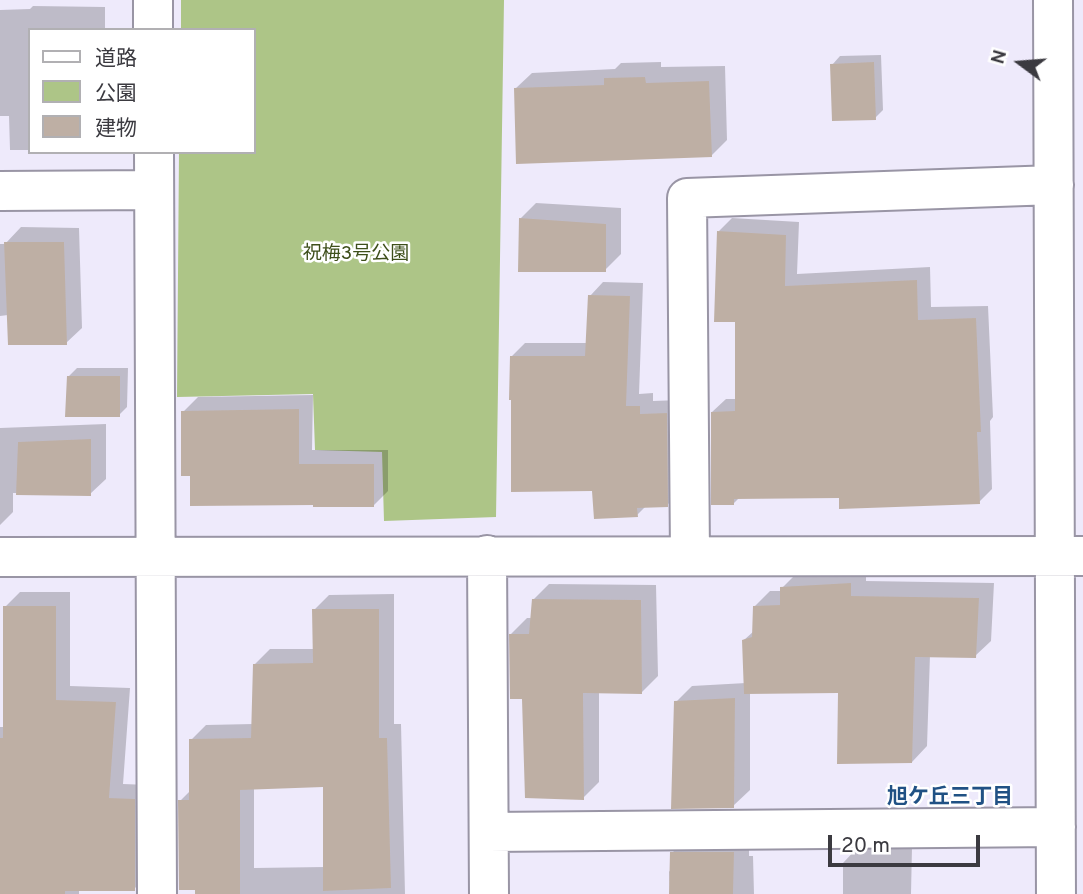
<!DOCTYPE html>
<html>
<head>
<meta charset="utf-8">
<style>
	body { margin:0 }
	#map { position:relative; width:1083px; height:894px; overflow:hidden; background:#eeeafb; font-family:Overpass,"Noto Sans JP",sans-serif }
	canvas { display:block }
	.legend { position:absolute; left:28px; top:28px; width:228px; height:126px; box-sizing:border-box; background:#fff; border:2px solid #b1b0b3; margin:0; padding:9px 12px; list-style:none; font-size:21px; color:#3b3a40 }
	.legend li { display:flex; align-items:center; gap:14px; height:35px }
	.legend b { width:35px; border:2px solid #b1b0b3 }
	.north { position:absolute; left:985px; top:28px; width:70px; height:70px; -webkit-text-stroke:5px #fff; paint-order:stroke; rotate:286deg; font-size:19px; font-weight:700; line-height:28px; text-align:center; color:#3b3a40 }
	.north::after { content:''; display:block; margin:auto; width:24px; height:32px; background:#3b3a40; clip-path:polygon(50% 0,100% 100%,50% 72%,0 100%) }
	.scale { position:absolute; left:828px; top:835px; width:152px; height:32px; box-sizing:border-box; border:4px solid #3b3a40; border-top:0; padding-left:9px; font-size:21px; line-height:24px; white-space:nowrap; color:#3b3a40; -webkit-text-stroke:5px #fff; paint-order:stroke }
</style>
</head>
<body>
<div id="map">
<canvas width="1083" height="894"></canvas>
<ul class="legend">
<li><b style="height:9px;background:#fff"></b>道路</li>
<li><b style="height:19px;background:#adc587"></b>公園</li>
<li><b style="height:19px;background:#beafa4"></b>建物</li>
</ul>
<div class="north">N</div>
<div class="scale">20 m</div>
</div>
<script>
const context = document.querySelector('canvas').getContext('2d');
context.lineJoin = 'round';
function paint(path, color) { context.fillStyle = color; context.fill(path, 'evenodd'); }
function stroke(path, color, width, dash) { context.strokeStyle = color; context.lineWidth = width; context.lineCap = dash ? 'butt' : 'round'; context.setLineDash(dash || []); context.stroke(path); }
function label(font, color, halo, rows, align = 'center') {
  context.font = font + ' Overpass,"Noto Sans JP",sans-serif'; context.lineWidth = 5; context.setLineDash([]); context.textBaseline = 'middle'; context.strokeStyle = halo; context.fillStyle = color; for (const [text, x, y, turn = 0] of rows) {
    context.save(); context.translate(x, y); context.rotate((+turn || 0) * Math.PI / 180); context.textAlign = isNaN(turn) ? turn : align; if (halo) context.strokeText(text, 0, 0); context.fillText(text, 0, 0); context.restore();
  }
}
paint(new Path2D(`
	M 181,0 L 504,0 L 496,517 L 384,521 L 382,452 L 315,450 L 313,394 L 177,397 L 179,152 L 254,152 L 254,30 L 181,30 Z`), '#adc587');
paint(new Path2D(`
	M 33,6 L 105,7 L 105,30 L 30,30 L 30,150 L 10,150 L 9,116 L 0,116 L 0,10 L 30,9 Z
	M 881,55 L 883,110 L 875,118 L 832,65 L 840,56 Z
	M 661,62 L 661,67 L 725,66 L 727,140 L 711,156 L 515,89 L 532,73 L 615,69 L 621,63 Z
	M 536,203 L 621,208 L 621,254 L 605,270 L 520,219 Z
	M 732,218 L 799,222 L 797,274 L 930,267 L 931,307 L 988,306 L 993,417 L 990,421 L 992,489 L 979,502 L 840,496 L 739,498 L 734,503 L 712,412 L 726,399 L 736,399 L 737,320 L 719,231 Z
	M 21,227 L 79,228 L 82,328 L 66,343 L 8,315 L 0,316 L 0,244 L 5,244 Z
	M 603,282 L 643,283 L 639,394 L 653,393 L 653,401 L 680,400 L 681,492 L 667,505 L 646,506 L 637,515 L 593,489 L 512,356 L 525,343 L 587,343 L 590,296 Z
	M 77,368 L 128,368 L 127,407 L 119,415 L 68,377 Z
	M 313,395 L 312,450 L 388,450 L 388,491 L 374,505 L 192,474 L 183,412 L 198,397 Z
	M 106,424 L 106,479 L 90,494 L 13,493 L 13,512 L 0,525 L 0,428 Z
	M 866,568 L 866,581 L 994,583 L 991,641 L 975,656 L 930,655 L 927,746 L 912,762 L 839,692 L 750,692 L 750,790 L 733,806 L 676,702 L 692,686 L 746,683 L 744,640 L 754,631 L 754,607 L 770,591 L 782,591 L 782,588 L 798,572 Z
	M 549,584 L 656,585 L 658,676 L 642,692 L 599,692 L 599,782 L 583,798 L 524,697 L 511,634 L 527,618 L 532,618 L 533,600 Z
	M 20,592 L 70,592 L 70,686 L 130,688 L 123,784 L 149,785 L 149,874 L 134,889 L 79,889 L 79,894 L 0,894 L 0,727 L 3,727 L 5,607 Z
	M 394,594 L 394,724 L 401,724 L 405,894 L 197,894 L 180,801 L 191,790 L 191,740 L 206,725 L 253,724 L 255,664 L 270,649 L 314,649 L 314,610 L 329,595 ZM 324,785 L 325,867 L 254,868 L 254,788 Z
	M 749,836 L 749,856 L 753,856 L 754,894 L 670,894 L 669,872 L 671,869 L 672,853 L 688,837 Z
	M 859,846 L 912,847 L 911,894 L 843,894 L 843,863 Z`), '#0003');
paint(new Path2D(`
	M 874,62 L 876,120 L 832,121 L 830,64 Z
	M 645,77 L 646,83 L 709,81 L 712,157 L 516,164 L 514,88 L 604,85 L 604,78 Z
	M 519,218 L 606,224 L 606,272 L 518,272 Z
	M 717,231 L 786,235 L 785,286 L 917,280 L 918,320 L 976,318 L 981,432 L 977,432 L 980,504 L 839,509 L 839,498 L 734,499 L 734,505 L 711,505 L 711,412 L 735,411 L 735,322 L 714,322 Z
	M 4,242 L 64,242 L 67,345 L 8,345 Z
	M 588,295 L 630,296 L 626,406 L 640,406 L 640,414 L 667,413 L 668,507 L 637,508 L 638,517 L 594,519 L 592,491 L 511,492 L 511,400 L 509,400 L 510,356 L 585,356 Z
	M 67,376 L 120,376 L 120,417 L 65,417 Z
	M 299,409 L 299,464 L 374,464 L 374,507 L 313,507 L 313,505 L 190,506 L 190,476 L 181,476 L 181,411 Z
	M 91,439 L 91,496 L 16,495 L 18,442 Z
	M 851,583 L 851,596 L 979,598 L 976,658 L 915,657 L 912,763 L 837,764 L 838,693 L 744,694 L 742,640 L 752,637 L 753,606 L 780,605 L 780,587 Z
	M 532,599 L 641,600 L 642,694 L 583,693 L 584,800 L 525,798 L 522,699 L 510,699 L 509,634 L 529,634 Z
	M 3,606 L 56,606 L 56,700 L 116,702 L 109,798 L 135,799 L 135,891 L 65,891 L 65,894 L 0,894 L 0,738 L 3,738 Z
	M 312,609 L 379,609 L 379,738 L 387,738 L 391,888 L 323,891 L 323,787 L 240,790 L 240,894 L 195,894 L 195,890 L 179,890 L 178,800 L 189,800 L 189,739 L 251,738 L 253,664 L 313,663 Z
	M 735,698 L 734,808 L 671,809 L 674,701 Z
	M 670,852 L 734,852 L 733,894 L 669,894 Z`), '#beafa4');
const minor = new Path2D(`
	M 153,0 L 153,30
	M 1053,0 L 1056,894
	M 154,152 L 157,894
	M 0,191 L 154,190
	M 487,555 L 489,894
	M 690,555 L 687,198 L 1054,185
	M 0,557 L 1083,556
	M 489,832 L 1056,827`);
stroke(minor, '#9995a5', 42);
stroke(minor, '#fff', 38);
label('19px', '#3e4f1b', '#fff', [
	["祝梅3号公園",356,255]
]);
label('bold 21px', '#205184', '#fff', [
	["旭ケ丘三丁目",950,799]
]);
</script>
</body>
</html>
